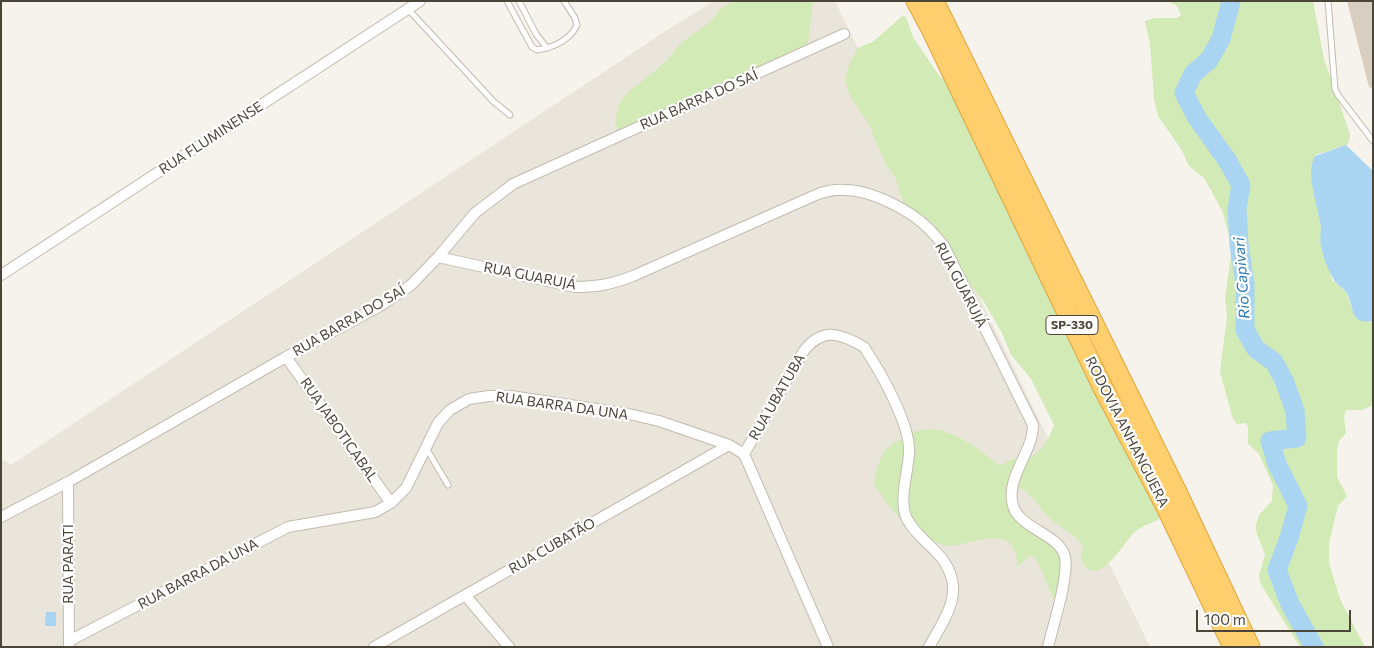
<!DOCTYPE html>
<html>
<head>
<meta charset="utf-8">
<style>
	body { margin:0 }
	#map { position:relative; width:1374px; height:648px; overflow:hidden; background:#f6f3ec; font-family:Commissioner,sans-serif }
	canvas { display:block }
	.frame { position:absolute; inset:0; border:2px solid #4b4439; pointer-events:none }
	.scale { position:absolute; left:1196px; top:610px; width:155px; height:22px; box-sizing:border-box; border:2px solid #4b4439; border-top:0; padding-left:6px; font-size:15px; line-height:18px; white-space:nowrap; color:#4b4439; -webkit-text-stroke:4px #fff; paint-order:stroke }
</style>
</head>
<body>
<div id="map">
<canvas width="1374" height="648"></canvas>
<div class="frame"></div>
<div class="scale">100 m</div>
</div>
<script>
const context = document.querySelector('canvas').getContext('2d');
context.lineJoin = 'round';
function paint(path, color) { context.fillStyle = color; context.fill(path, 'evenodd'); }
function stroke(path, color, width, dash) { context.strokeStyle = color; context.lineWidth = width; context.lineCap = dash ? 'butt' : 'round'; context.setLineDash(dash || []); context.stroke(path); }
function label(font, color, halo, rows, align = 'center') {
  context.font = font + ' Commissioner,sans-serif'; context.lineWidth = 4.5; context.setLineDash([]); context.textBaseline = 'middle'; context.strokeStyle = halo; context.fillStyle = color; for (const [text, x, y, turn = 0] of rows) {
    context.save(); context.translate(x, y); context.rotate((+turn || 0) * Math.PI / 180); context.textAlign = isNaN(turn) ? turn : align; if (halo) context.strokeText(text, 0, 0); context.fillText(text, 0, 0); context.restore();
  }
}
paint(new Path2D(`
	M 714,1 L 835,1 L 1150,647 L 1,647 L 1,459 L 11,465 L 670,28 Z`), '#eae5da');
paint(new Path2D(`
	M 735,1 L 813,1 L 807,50 L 627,135 L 626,138 L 615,125 L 618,106 L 628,92 L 656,70 L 670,57 L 681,43 L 711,21 L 722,7 Z
	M 1168,1 L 1313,1 L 1324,59 L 1350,134 L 1349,142 L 1346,145 L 1315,155 L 1312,180 L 1321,228 L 1321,248 L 1333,281 L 1346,292 L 1354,315 L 1369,322 L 1373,321 L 1373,405 L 1362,410 L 1346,410 L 1344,417 L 1346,433 L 1339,441 L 1337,450 L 1337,477 L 1347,496 L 1338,506 L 1329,543 L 1329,563 L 1340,599 L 1365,647 L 1300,647 L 1260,583 L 1259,575 L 1265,555 L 1256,531 L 1256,524 L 1260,514 L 1272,501 L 1273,485 L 1259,454 L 1248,444 L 1248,426 L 1245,423 L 1237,424 L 1233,419 L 1220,372 L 1227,316 L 1225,299 L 1232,247 L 1223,213 L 1212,192 L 1204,178 L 1189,166 L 1181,149 L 1158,116 L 1154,99 L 1150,43 L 1145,21 L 1155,18 L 1177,18 L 1181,15 L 1177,6 Z
	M 902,16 L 906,17 L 913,37 L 940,77 L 947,81 L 1162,518 C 1154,522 1145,525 1137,530 C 1126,538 1100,589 1084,564 C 1079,558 1081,553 1083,546 C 1074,532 1058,527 1047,516 C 1038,506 1032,493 1019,488 L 1013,491 C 1014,514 1046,525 1058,542 C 1062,548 1065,562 1065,569 C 1065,579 1058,592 1055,602 L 1036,558 L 1030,555 L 1018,566 C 1017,561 1016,552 1013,547 C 1000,527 962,549 943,545 C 937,543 931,539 925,536 C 899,522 890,508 874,484 C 877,462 882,448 903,438 C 908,435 912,432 917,431 C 946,422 979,449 1000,466 C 1006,463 1014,457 1022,456 C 1026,456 1029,457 1034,455 C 1043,450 1051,434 1054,425 L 1031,379 L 1011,355 L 1002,333 L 984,302 L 960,272 L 946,248 L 907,209 L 900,193 L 895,177 L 885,163 L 870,127 L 849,94 L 845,78 L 850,63 L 858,48 L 874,41 Z`), '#d2eab5');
paint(new Path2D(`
	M 1346,145 L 1373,171 L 1373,321 C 1348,325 1355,306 1346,292 C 1342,287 1335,284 1333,278 C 1328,270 1324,259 1322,250 C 1319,243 1321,234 1321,227 C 1318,207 1305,173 1315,156 Z
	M 46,612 L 56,612 L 56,626 L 45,626 Z`), '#a9d4f2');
stroke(new Path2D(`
	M 1231,1 L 1221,39 L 1209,60 L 1193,74 L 1184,93 L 1197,118 L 1227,160 L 1241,185 L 1237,209 L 1239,245 L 1245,284 L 1245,330 L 1256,349 L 1274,362 L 1284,380 L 1295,411 L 1297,438 L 1270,441 L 1277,464 L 1298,506 L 1289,538 L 1277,570 L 1290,604 L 1314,647`), '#a9d4f2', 19);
const building = new Path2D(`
	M 1348,1 L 1373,1 L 1373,87 L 1370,87 Z`);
paint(building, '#d8cfc1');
stroke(building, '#d3c7b4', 1);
const lane = new Path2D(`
	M 507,1 L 532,47 L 537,50 L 547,48
	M 519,1 L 536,34 L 547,48 C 560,44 571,38 577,25 L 575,18 L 564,1
	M 1328,1 L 1335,89 L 1338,95 L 1373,141
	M 408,9 L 493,101 L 510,115
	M 426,448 L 448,485`);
const street = new Path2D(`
	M 438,257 L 575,287 C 598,287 612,284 633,276 L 818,194 C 827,191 835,189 845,190 C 871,190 910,210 928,228 C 934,234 939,240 944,246 L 1033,425 C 1033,452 1008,474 1012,501 C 1015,529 1059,532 1065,557 C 1069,576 1053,626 1048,647
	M 1,275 L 420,1
	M 286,357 L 391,503
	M 744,454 L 803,352 C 822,327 840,333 864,347 C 880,371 911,425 909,453 C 908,473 900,494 905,514 C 908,524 917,533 925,541 C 931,547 938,553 943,560 C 966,592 945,618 929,647
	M 744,454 L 828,647
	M 68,482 L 69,646
	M 1,517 L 68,482 L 286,357 L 380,306 L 411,285 L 438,257 L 475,213 L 513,184 L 844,34
	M 465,595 L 509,647
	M 69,641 L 288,527 L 375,512 L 391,503 L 406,488 L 438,423 L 450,410 L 469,399 L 489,396 L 511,396 L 629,414 L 659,421 L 729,445 L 744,454
	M 374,647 L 729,445`);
const highway = new Path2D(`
	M 916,1 L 931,29 L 1102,386 L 1165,505 L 1233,647
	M 934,1 L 1177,492 L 1250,647`);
stroke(lane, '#c2bbae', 7);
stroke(street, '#c2bbae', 12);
stroke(highway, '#e0a43c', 21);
stroke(lane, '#fff', 5);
stroke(street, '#fff', 10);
stroke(highway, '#ffcf6e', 19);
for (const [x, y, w] of [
	[1072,325,52]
]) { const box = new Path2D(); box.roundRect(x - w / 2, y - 9.5, w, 19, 4); context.fillStyle = '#fff'; context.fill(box); stroke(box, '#4b4439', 1); }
label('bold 12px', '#4b4439', null, [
	["SP-330",1072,325]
]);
label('14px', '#4b4439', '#fff', [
	["RUA BARRA DO SAÍ",699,100,-24],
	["RUA FLUMINENSE",211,138,-33],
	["RUA GUARUJÁ",530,276,11],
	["RUA GUARUJÁ",961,285,62],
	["RUA BARRA DO SAÍ",349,321,-30],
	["RUA UBATUBA",777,397,-60],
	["RUA BARRA DA UNA",562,406,8],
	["RUA JABOTICABAL",339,430,55],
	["RODOVIA ANHANGUERA",1127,432,63],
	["RUA CUBATÃO",552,546,-30],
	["RUA PARATI",68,564,-90],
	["RUA BARRA DA UNA",198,574,-28]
]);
label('italic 15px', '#2e7ab2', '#fff', [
	["Rio Capivari",1242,278,-94]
]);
</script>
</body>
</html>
